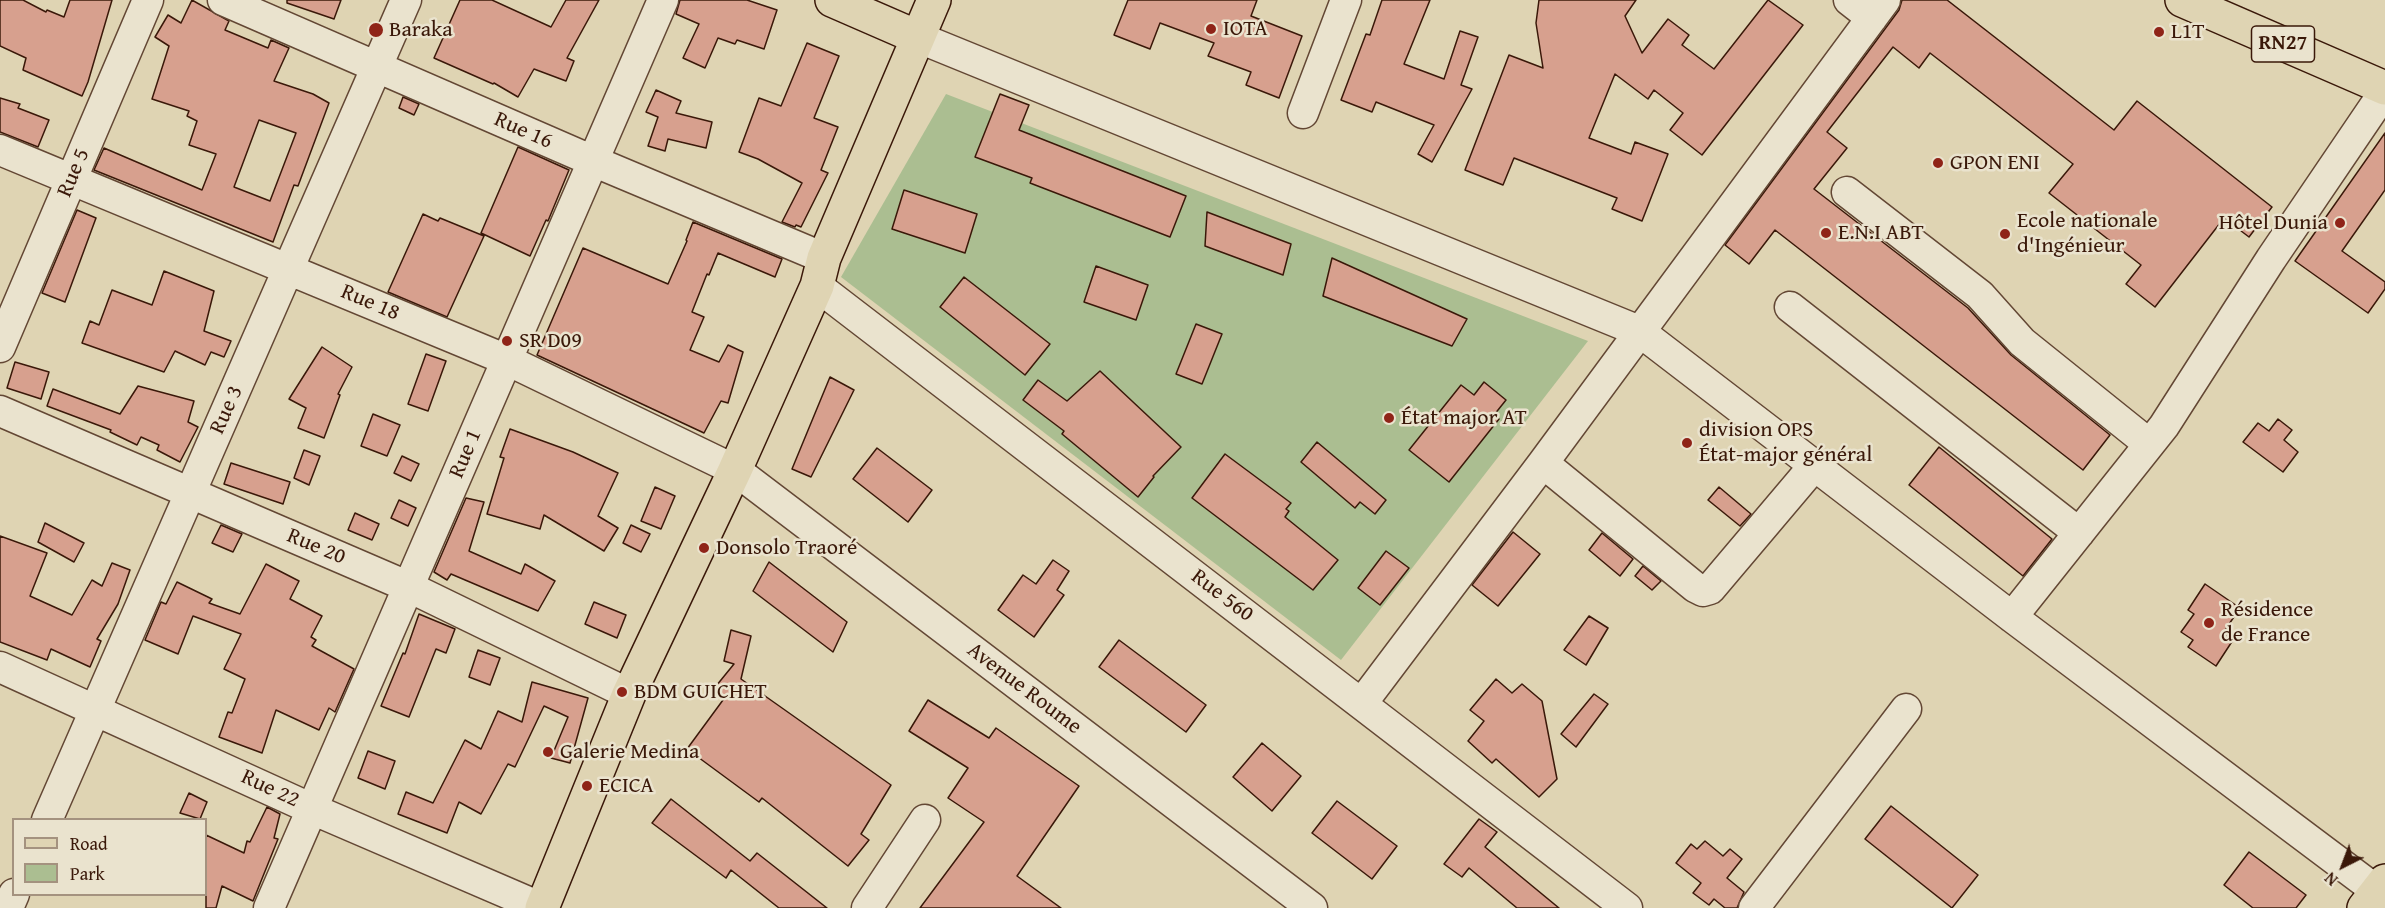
<!DOCTYPE html>
<html>
<head>
<meta charset="utf-8">
<style>
	body { margin:0 }
	#map { position:relative; width:2385px; height:908px; overflow:hidden; background:#dfd4b3; font-family:"Gentium Book Plus",serif }
	canvas { display:block }
	.legend { position:absolute; left:12px; top:818px; width:195px; height:78px; box-sizing:border-box; background:#eae3ce; border:2px solid #a4927f; margin:0; padding:8px 10px; list-style:none; font-size:18px; color:#3a1809 }
	.legend li { display:flex; align-items:center; gap:12px; height:30px }
	.legend b { width:30px; border:2px solid #a4927f }
	.north { position:absolute; left:2313px; top:836px; width:60px; height:60px; -webkit-text-stroke:4px #eae3ce; paint-order:stroke; rotate:222deg; font-size:16px; font-weight:700; line-height:24px; text-align:center; color:#3a1809 }
	.north::after { content:''; display:block; margin:auto; width:21px; height:27px; background:#3a1809; clip-path:polygon(50% 0,100% 100%,50% 72%,0 100%) }
</style>
</head>
<body>
<div id="map">
<canvas width="2385" height="908"></canvas>
<ul class="legend">
<li><b style="height:8px;background:#dfd4b3"></b>Road</li>
<li><b style="height:16px;background:#abbe91"></b>Park</li>
</ul>
<div class="north">N</div>
</div>
<script>
const context = document.querySelector('canvas').getContext('2d');
context.lineJoin = 'round';
function paint(path, color) { context.fillStyle = color; context.fill(path, 'evenodd'); }
function stroke(path, color, width, dash) { context.strokeStyle = color; context.lineWidth = width; context.lineCap = dash ? 'butt' : 'round'; context.setLineDash(dash || []); context.stroke(path); }
function label(font, color, halo, rows, align = 'center') {
  context.font = font + ' "Gentium Book Plus",serif'; context.lineWidth = 5; context.setLineDash([]); context.textBaseline = 'middle'; context.strokeStyle = halo; context.fillStyle = color; for (const [text, x, y, turn = 0] of rows) {
    context.save(); context.translate(x, y); context.rotate((+turn || 0) * Math.PI / 180); context.textAlign = isNaN(turn) ? turn : align; if (halo) context.strokeText(text, 0, 0); context.fillText(text, 0, 0); context.restore();
  }
}
paint(new Path2D(`
	M 946,94 L 1588,341 L 1341,660 L 841,277 Z`), '#abbe91');
const building = new Path2D(`
	M 0,0 L 23,0 L 46,12 L 47,10 L 64,17 L 70,0 L 112,0 L 88,82 L 82,96 L 23,70 L 26,58 L 0,46 Z
	M 192,0 L 229,21 L 225,30 L 268,48 L 271,40 L 289,48 L 274,81 L 313,94 L 329,103 L 298,186 L 294,185 L 273,242 L 94,170 L 104,148 L 202,190 L 216,154 L 189,145 L 197,121 L 187,116 L 189,111 L 152,99 L 169,46 L 155,37 L 168,15 L 181,23 ZM 259,120 L 296,133 L 270,201 L 234,187 Z
	M 287,0 L 341,0 L 334,19 L 287,3 Z
	M 460,0 L 492,0 L 551,27 L 566,0 L 599,0 L 567,58 L 574,61 L 566,81 L 534,69 L 518,97 L 494,83 L 493,84 L 434,58 Z
	M 680,0 L 747,0 L 777,10 L 764,49 L 737,40 L 735,44 L 718,38 L 705,68 L 683,58 L 699,24 L 676,14 Z
	M 1128,0 L 1257,0 L 1251,16 L 1302,36 L 1279,98 L 1246,85 L 1251,72 L 1208,56 L 1214,43 L 1160,23 L 1150,49 L 1114,35 Z
	M 1382,0 L 1430,0 L 1404,64 L 1444,79 L 1460,31 L 1478,37 L 1461,85 L 1472,89 L 1432,162 L 1418,154 L 1434,125 L 1376,102 L 1372,112 L 1341,100 L 1366,34 L 1370,35 Z
	M 1539,0 L 1636,0 L 1625,16 L 1642,53 L 1668,19 L 1689,35 L 1682,45 L 1714,69 L 1768,0 L 1803,25 L 1702,155 L 1670,130 L 1683,113 L 1654,90 L 1648,99 L 1615,74 L 1589,138 L 1631,154 L 1635,142 L 1668,154 L 1642,221 L 1612,209 L 1617,198 L 1514,158 L 1503,185 L 1465,170 L 1509,55 L 1543,68 L 1536,23 Z
	M 1902,0 L 1947,0 L 2114,130 L 2137,101 L 2272,207 L 2249,237 L 2224,218 L 2155,307 L 2126,284 L 2141,265 L 2049,193 L 2073,164 L 1930,53 L 1919,68 L 1893,47 L 1827,132 L 1847,148 L 1814,189 L 1968,308 L 2011,355 L 2110,435 L 2083,470 L 1775,230 L 1749,264 L 1725,245 L 1899,10 Z
	M 807,43 L 839,56 L 814,118 L 838,127 L 821,170 L 828,173 L 801,227 L 796,225 L 795,227 L 782,222 L 802,183 L 758,159 L 739,152 L 759,98 L 781,106 Z
	M 656,90 L 681,101 L 676,113 L 712,122 L 706,148 L 668,139 L 665,151 L 648,146 L 658,117 L 646,112 Z
	M 1000,94 L 1029,105 L 1019,130 L 1186,196 L 1170,237 L 1030,183 L 1032,178 L 975,157 Z
	M 403,97 L 419,104 L 414,115 L 399,108 Z
	M 0,98 L 20,104 L 18,108 L 49,120 L 38,147 L 0,132 Z
	M 2385,133 L 2385,190 L 2342,251 L 2385,282 L 2385,289 L 2368,313 L 2295,261 Z
	M 518,147 L 569,170 L 548,221 L 546,220 L 530,256 L 481,233 Z
	M 904,190 L 977,214 L 965,253 L 892,229 Z
	M 77,210 L 96,218 L 65,302 L 42,293 Z
	M 1207,212 L 1291,244 L 1283,275 L 1205,246 Z
	M 423,214 L 438,221 L 440,218 L 484,236 L 447,317 L 388,292 Z
	M 693,222 L 782,259 L 775,277 L 718,253 L 709,275 L 707,274 L 692,312 L 704,317 L 690,350 L 719,362 L 728,345 L 743,352 L 728,403 L 721,401 L 704,433 L 537,355 L 583,248 L 668,284 L 687,241 L 686,240 Z
	M 1332,258 L 1467,319 L 1452,346 L 1323,296 Z
	M 1096,266 L 1148,285 L 1136,320 L 1084,302 Z
	M 164,271 L 214,291 L 204,331 L 231,341 L 224,357 L 211,352 L 205,365 L 175,351 L 164,372 L 82,343 L 90,321 L 99,325 L 112,290 L 152,305 Z
	M 964,277 L 1050,344 L 1025,375 L 940,307 Z
	M 1196,324 L 1222,334 L 1202,384 L 1176,374 Z
	M 322,347 L 352,367 L 338,394 L 340,395 L 324,438 L 298,428 L 306,408 L 289,399 Z
	M 426,354 L 446,361 L 428,411 L 408,404 Z
	M 15,362 L 49,372 L 41,399 L 7,388 Z
	M 1100,371 L 1181,447 L 1153,476 L 1154,477 L 1138,497 L 1062,434 L 1064,431 L 1023,400 L 1038,380 L 1067,401 Z
	M 830,377 L 854,390 L 811,477 L 792,469 Z
	M 1484,382 L 1506,400 L 1494,415 L 1499,419 L 1449,482 L 1409,450 L 1461,385 L 1474,395 Z
	M 138,386 L 194,401 L 188,422 L 198,427 L 180,462 L 157,450 L 159,445 L 141,437 L 137,445 L 110,432 L 111,430 L 47,406 L 53,389 L 120,414 Z
	M 373,414 L 400,425 L 387,456 L 361,446 Z
	M 2278,419 L 2292,430 L 2284,440 L 2298,452 L 2283,472 L 2243,442 L 2258,423 L 2269,431 Z
	M 510,429 L 573,452 L 618,473 L 598,516 L 618,528 L 604,551 L 544,515 L 540,529 L 487,514 L 504,458 L 500,457 Z
	M 1317,442 L 1386,500 L 1375,514 L 1360,502 L 1355,508 L 1301,462 Z
	M 1939,447 L 2052,539 L 2023,576 L 1909,485 Z
	M 877,448 L 932,490 L 908,522 L 853,479 Z
	M 304,450 L 320,456 L 309,485 L 294,478 Z
	M 1225,454 L 1291,503 L 1286,509 L 1289,511 L 1285,517 L 1338,560 L 1313,590 L 1192,498 Z
	M 402,456 L 419,464 L 411,481 L 394,473 Z
	M 231,463 L 290,482 L 283,504 L 224,484 Z
	M 655,487 L 675,496 L 661,529 L 641,521 Z
	M 1719,487 L 1751,514 L 1740,526 L 1708,500 Z
	M 466,498 L 484,502 L 469,551 L 521,574 L 525,564 L 555,581 L 538,611 L 451,574 L 447,580 L 434,572 Z
	M 399,500 L 416,508 L 408,526 L 391,518 Z
	M 355,513 L 379,524 L 372,540 L 348,530 Z
	M 45,523 L 84,543 L 74,562 L 38,542 Z
	M 221,525 L 242,534 L 233,552 L 212,543 Z
	M 631,525 L 650,534 L 641,552 L 623,543 Z
	M 1513,532 L 1540,554 L 1498,606 L 1472,585 Z
	M 1602,533 L 1633,559 L 1620,576 L 1589,550 Z
	M 0,536 L 47,553 L 30,596 L 72,615 L 92,580 L 102,586 L 112,563 L 130,570 L 118,604 L 97,639 L 101,641 L 90,667 L 51,649 L 47,660 L 0,642 Z
	M 1386,551 L 1409,568 L 1380,605 L 1358,588 Z
	M 1053,560 L 1069,571 L 1057,590 L 1064,595 L 1034,637 L 998,610 L 1023,575 L 1036,584 Z
	M 769,562 L 847,622 L 833,652 L 753,591 Z
	M 266,564 L 299,581 L 290,599 L 322,616 L 311,637 L 316,640 L 312,646 L 354,669 L 335,712 L 329,708 L 319,730 L 276,710 L 262,753 L 219,737 L 228,712 L 232,713 L 245,679 L 224,669 L 241,634 L 193,616 L 178,654 L 145,640 L 161,602 L 166,604 L 177,582 L 212,599 L 209,603 L 240,614 Z
	M 1643,566 L 1661,581 L 1652,590 L 1635,576 Z
	M 2205,584 L 2240,608 L 2223,633 L 2233,640 L 2216,666 L 2188,647 L 2193,640 L 2181,632 L 2194,614 L 2188,610 Z
	M 594,602 L 626,615 L 617,638 L 585,624 Z
	M 419,614 L 455,629 L 446,653 L 436,649 L 409,717 L 381,706 L 403,653 L 405,654 Z
	M 1589,616 L 1608,628 L 1586,665 L 1564,650 Z
	M 731,630 L 751,636 L 741,679 L 891,785 L 861,834 L 869,840 L 848,866 L 762,798 L 759,802 L 687,749 L 723,700 L 712,691 L 734,664 L 724,661 Z
	M 1119,640 L 1206,705 L 1186,732 L 1099,667 Z
	M 478,650 L 500,658 L 490,685 L 469,677 Z
	M 1496,679 L 1512,693 L 1522,684 L 1542,701 L 1557,779 L 1539,797 L 1496,759 L 1492,763 L 1468,741 L 1484,721 L 1470,710 Z
	M 532,682 L 588,698 L 570,763 L 551,758 L 568,717 L 544,706 L 515,767 L 508,764 L 481,814 L 459,802 L 447,833 L 398,814 L 406,792 L 433,803 L 465,740 L 481,749 L 498,711 L 522,722 Z
	M 1594,694 L 1608,704 L 1576,747 L 1561,734 Z
	M 928,700 L 989,738 L 996,728 L 1079,786 L 1017,876 L 1061,908 L 920,908 L 984,822 L 948,798 L 968,768 L 909,731 Z
	M 1262,743 L 1301,776 L 1272,811 L 1233,777 Z
	M 368,751 L 395,761 L 385,789 L 358,778 Z
	M 189,793 L 207,802 L 200,819 L 180,813 Z
	M 671,799 L 750,861 L 757,853 L 827,908 L 779,908 L 731,870 L 726,878 L 652,823 Z
	M 1337,801 L 1397,846 L 1372,879 L 1312,833 Z
	M 1891,806 L 1978,875 L 1952,908 L 1865,839 Z
	M 267,807 L 280,814 L 274,838 L 278,839 L 253,901 L 222,886 L 216,908 L 206,908 L 206,835 L 244,853 L 247,841 L 250,842 Z
	M 1479,819 L 1497,832 L 1485,847 L 1559,908 L 1517,908 L 1469,868 L 1462,877 L 1444,864 Z
	M 1705,841 L 1723,856 L 1730,849 L 1742,859 L 1727,878 L 1744,892 L 1737,908 L 1725,908 L 1714,899 L 1709,905 L 1693,893 L 1701,883 L 1676,863 L 1691,844 L 1697,849 Z
	M 2249,852 L 2306,895 L 2296,908 L 2253,908 L 2224,885 Z`);
paint(building, '#d7a08e');
stroke(building, '#3a1809', 1.5);
const minor = new Path2D(`
	M 223,0 L 593,161 L 824,258
	M 1849,0 L 1872,18
	M 917,37 L 1639,331 L 2012,617 L 2385,897
	M 1303,113 L 1346,0
	M 0,150 L 507,360 L 735,470 L 1312,908
	M 1847,192 L 1980,295 L 2022,342 L 2149,444
	M 817,286 L 1627,908
	M 1790,307 L 2079,533
	M 0,347 L 148,0
	M 0,411 L 409,587 L 629,694
	M 1543,463 L 1695,587 L 1703,591 L 1710,589 L 1814,466
	M 2012,617 L 2164,426 L 2271,259 L 2385,91
	M 0,667 L 312,809 L 542,908
	M 1362,703 L 1543,463 L 1885,0
	M 47,820 L 406,0
	M 8,908 L 14,894
	M 269,908 L 663,0
	M 867,908 L 925,820
	M 1754,908 L 1906,709`);
const major = new Path2D(`
	M 832,0 L 917,37
	M 2182,0 L 2385,88
	M 542,908 L 629,694 L 735,470 L 817,286 L 824,258 L 934,0
	M 2364,908 L 2385,881`);
stroke(minor, '#634734', 33);
stroke(major, '#3a1809', 36);
stroke(minor, '#eae3ce', 30);
stroke(major, '#dfd4b3', 33);
for (const [x, y, r, color] of [
	[1211,29,6,"#8f2418"],
	[376,30,8,"#8f2418"],
	[2159,32,6,"#8f2418"],
	[1938,163,6,"#8f2418"],
	[2340,223,6,"#8f2418"],
	[1826,233,6,"#8f2418"],
	[2005,234,6,"#8f2418"],
	[507,341,6,"#8f2418"],
	[1389,418,6,"#8f2418"],
	[1687,443,6,"#8f2418"],
	[704,548,6,"#8f2418"],
	[2209,623,6,"#8f2418"],
	[622,692,6,"#8f2418"],
	[548,752,6,"#8f2418"],
	[587,786,6,"#8f2418"]
]) { const dot = new Path2D(); dot.arc(x, y, r, 0, 2 * Math.PI); context.fillStyle = color; context.fill(dot); stroke(dot, '#eae3ce', 2); }
for (const [x, y, w] of [
	[2283,44,63]
]) { const box = new Path2D(); box.roundRect(x - w / 2, y - 18, w, 36, 4.5); context.fillStyle = '#eae3ce'; context.fill(box); stroke(box, '#3a1809', 1.5); }
label('bold 21px', '#3a1809', null, [
	["RN27",2283,44]
]);
label('22px', '#3a1809', '#eae3ce', [
	["IOTA",1223,29],
	["Baraka",389,30],
	["L1T",2171,32],
	["GPON ENI",1950,163],
	["Ecole nationale",2017,221],
	["d'Ingénieur",2017,246],
	["Hôtel Dunia",2328,223,"right"],
	["E.N.I ABT",1838,233],
	["SR D09",519,341],
	["État major AT",1401,418],
	["division OPS",1699,430],
	["État-major général",1699,455],
	["Donsolo Traoré",716,548],
	["Résidence",2221,610],
	["de France",2221,635],
	["BDM GUICHET",634,692],
	["Galerie Medina",560,752],
	["ECICA",599,786]
], 'left');
label('22px', '#3a1809', '#eae3ce', [
	["Rue 16",523,131,24],
	["Rue 5",74,173,-67],
	["Rue 18",370,303,23],
	["Rue 3",227,410,-66],
	["Rue 1",466,454,-67],
	["Rue 20",316,547,23],
	["Rue 560",1222,596,37],
	["Avenue Roume",1024,689,37],
	["Rue 22",270,789,25]
]);
</script>
</body>
</html>
